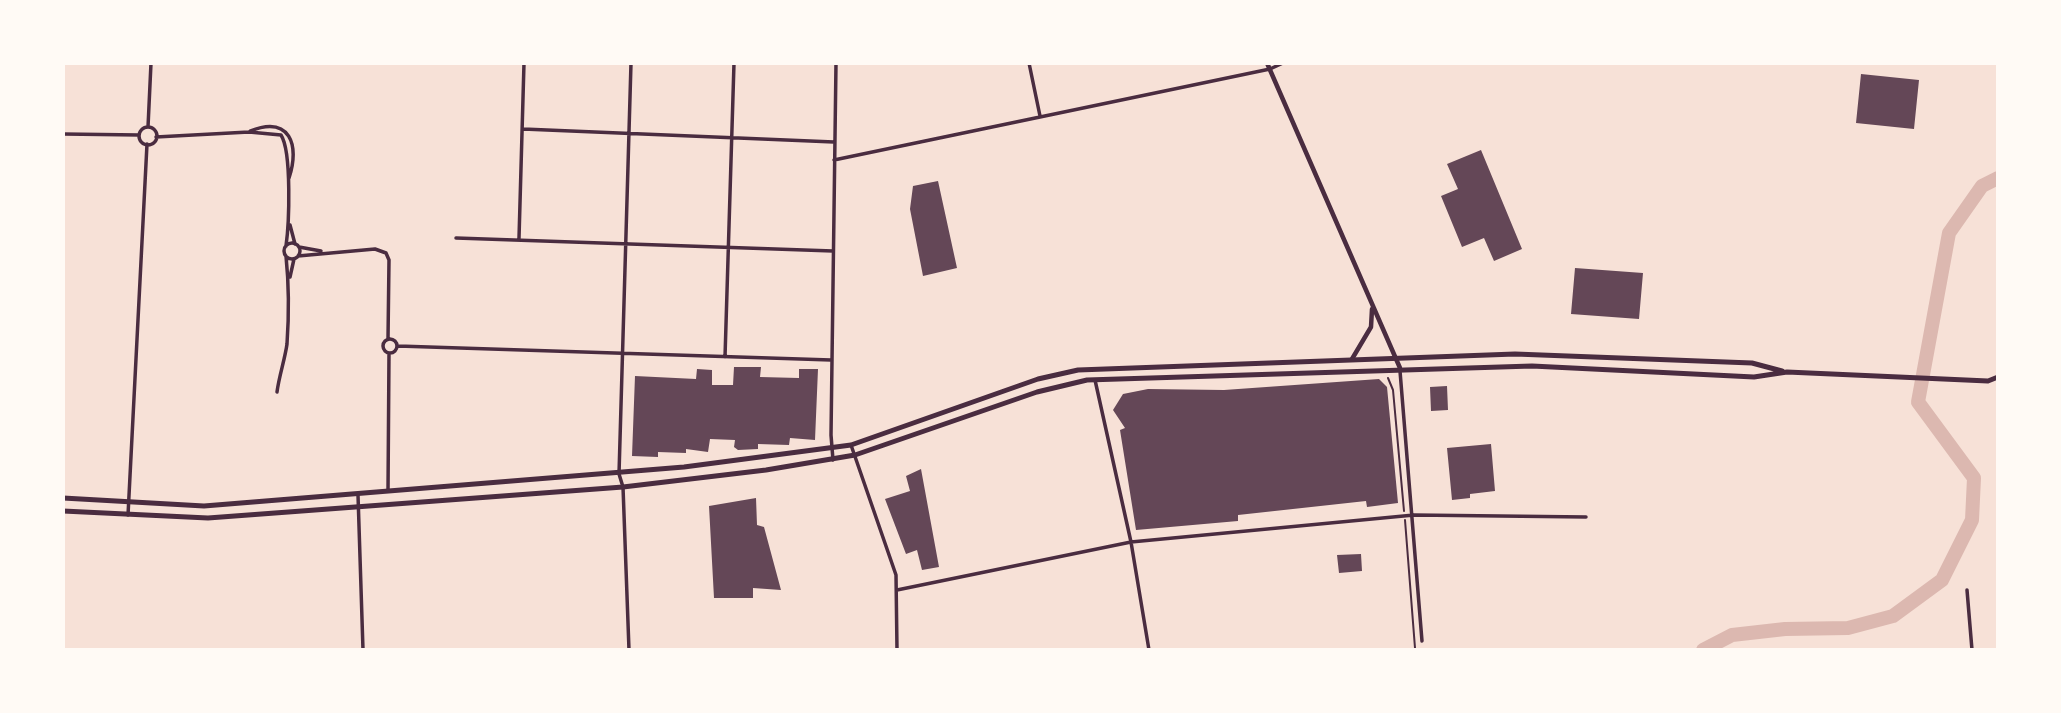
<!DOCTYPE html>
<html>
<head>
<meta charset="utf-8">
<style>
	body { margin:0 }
	#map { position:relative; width:2061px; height:713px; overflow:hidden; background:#f7e1d7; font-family:"Sofia Sans Condensed",sans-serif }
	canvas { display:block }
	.frame { position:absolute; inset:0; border:65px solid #fffaf5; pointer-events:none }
</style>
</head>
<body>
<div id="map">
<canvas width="2061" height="713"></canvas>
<div class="frame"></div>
</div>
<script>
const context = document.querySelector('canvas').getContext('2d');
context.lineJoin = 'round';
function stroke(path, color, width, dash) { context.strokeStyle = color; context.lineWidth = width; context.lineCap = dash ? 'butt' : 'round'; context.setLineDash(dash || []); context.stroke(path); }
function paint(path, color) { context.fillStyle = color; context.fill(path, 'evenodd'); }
stroke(new Path2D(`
	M 1703,650 L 1732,635 L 1785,629 L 1848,628 L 1893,616 L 1942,580 L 1972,520 L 1974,478 L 1918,402 L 1949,233 L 1982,186 L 1998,178`), '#dcb8b0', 14);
paint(new Path2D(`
	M 1861,74 L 1919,80 L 1914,129 L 1856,123 Z
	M 1481,150 L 1522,249 L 1494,261 L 1484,238 L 1462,247 L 1441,196 L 1458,189 L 1447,164 Z
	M 938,181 L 957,268 L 923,276 L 910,209 L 913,186 Z
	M 1575,268 L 1643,273 L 1639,319 L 1571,314 Z
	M 734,367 L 761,367 L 760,377 L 799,378 L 799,369 L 818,369 L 815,440 L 790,438 L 789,445 L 758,444 L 758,449 L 738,450 L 734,447 L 735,440 L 710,439 L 708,452 L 686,449 L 686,453 L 658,452 L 658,457 L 632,456 L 635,376 L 696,379 L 697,369 L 712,370 L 712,385 L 733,385 Z
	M 1379,379 L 1387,387 L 1398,503 L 1367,507 L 1366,501 L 1238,515 L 1238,521 L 1136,530 L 1120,430 L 1125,428 L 1113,410 L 1123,394 L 1148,389 L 1224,390 Z
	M 1447,386 L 1448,410 L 1431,411 L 1430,387 Z
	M 1491,444 L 1495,491 L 1470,494 L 1470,498 L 1452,500 L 1447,448 Z
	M 921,469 L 939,567 L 922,570 L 917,550 L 906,554 L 885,499 L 910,491 L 906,476 Z
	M 756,498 L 757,525 L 764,527 L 781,590 L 753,588 L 753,598 L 714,598 L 709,506 Z
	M 1361,554 L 1362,571 L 1339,573 L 1337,555 Z`), '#644757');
stroke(new Path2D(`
	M 1388,378 L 1393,390 L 1404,511
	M 1405,520 L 1415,648`), '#4a2c40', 2);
stroke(new Path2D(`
	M 1029,63 L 1040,116
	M 148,127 L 151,63
	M139 136a9 9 0 1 1 18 0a9 9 0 1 1-18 0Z
	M 523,129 L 834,142
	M 250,131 C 290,115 300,145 289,178
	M 63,134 L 139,135
	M 156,137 L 249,132 L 281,135 C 292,152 289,225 286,246
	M 834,160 L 1270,69 L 1283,63
	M 290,225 L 295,244
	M 456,238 L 833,251
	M 519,238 L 524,63
	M284 251a8 8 0 1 1 16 0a8 8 0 1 1-16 0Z
	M 299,247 L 321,251
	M 298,256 L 375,249 L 386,253 L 389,260 L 388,339
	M 290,277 L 294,259
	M383 346a7 7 0 1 1 14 0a7 7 0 1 1-14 0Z
	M 398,346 L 831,360
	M 725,357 L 734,63
	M 1400,371 L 1422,641
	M 1095,380 L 1131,542 L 1149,650
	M 277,392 C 279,376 285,359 287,344 C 289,315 289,285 286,256
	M 851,445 L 896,575 L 897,650
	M 833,460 L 831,435 L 836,63
	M 388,491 L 389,353
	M 358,495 L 363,650
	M 128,515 L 147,144
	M 897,590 L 1131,542 L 1414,515 L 1586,517
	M 1967,590 L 1972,650
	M 629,650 L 623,487 L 619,474 L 631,63`), '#4a2c40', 3.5);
stroke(new Path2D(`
	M 1267,63 L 1400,368
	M 1352,359 L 1371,327 L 1372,309`), '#4a2c40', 4.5);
stroke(new Path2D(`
	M 63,498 L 204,506 L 684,467 L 851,445 L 1038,379 L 1078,370 L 1515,354 L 1752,363 L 1782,371
	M 63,511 L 208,518 L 623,487 L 766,470 L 855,455 L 1037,392 L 1087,380 L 1532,366 L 1754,377 L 1787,372 L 1988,381 L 1998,377`), '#4a2c40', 5);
</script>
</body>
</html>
